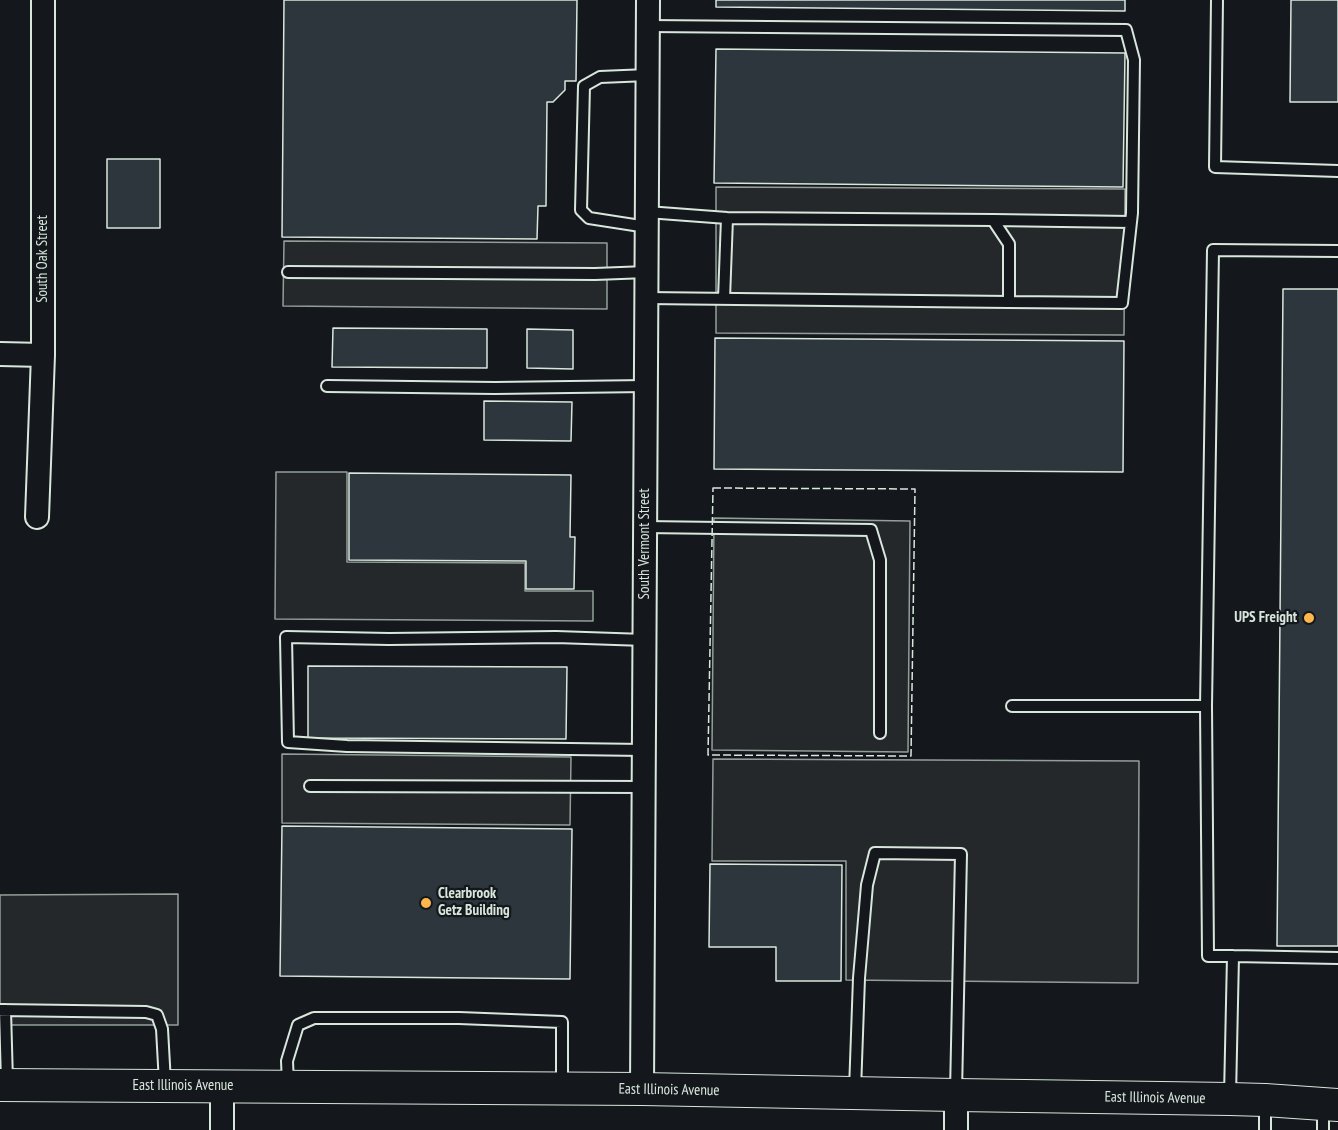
<!DOCTYPE html>
<html>
<head>
<meta charset="utf-8">
<style>
	body { margin:0 }
	canvas { display:block; background:#14181c }
</style>
</head>
<body>
<canvas width="1338" height="1130"></canvas>
<script>
const context = document.querySelector('canvas').getContext('2d');
context.lineJoin = 'round';
function paint(path, color) { context.fillStyle = color; context.fill(path, 'evenodd'); }
function stroke(path, color, width, dash) { context.strokeStyle = color; context.lineWidth = width; context.lineCap = dash ? 'butt' : 'round'; context.setLineDash(dash || []); context.stroke(path); }
function label(font, color, halo, rows, align = 'center') {
  context.font = font + ' "PT Sans Narrow",sans-serif'; context.lineWidth = 4.5; context.setLineDash([]); context.textBaseline = 'middle'; context.strokeStyle = halo; context.fillStyle = color; for (const [text, x, y, turn = 0] of rows) {
    context.save(); context.translate(x, y); context.rotate((+turn || 0) * Math.PI / 180); context.textAlign = isNaN(turn) ? turn : align; if (halo) context.strokeText(text, 0, 0); context.fillText(text, 0, 0); context.restore();
  }
}
const parking = new Path2D(`
	M 716,187 L 1125,189 L 1124,335 L 716,333 Z
	M 284,241 L 607,243 L 607,309 L 283,306 Z
	M 276,472 L 347,472 L 347,562 L 525,563 L 525,591 L 593,591 L 593,621 L 275,619 Z
	M 714,518 L 910,521 L 908,752 L 712,750 Z
	M 282,754 L 571,757 L 570,825 L 282,823 Z
	M 713,759 L 1139,761 L 1138,983 L 846,980 L 846,861 L 712,861 Z
	M 178,894 L 178,1025 L 0,1025 L 0,895 Z`);
paint(parking, '#24282b');
stroke(parking, '#939e99', 1.5);
const building = new Path2D(`
	M 284,0 L 577,0 L 576,81 L 565,81 L 565,90 L 553,102 L 547,102 L 546,206 L 538,206 L 537,239 L 282,237 Z
	M 716,0 L 1125,0 L 1125,11 L 716,7 Z
	M 1291,0 L 1338,0 L 1338,102 L 1290,102 Z
	M 716,49 L 1125,53 L 1123,187 L 714,183 Z
	M 107,159 L 160,159 L 160,228 L 107,228 Z
	M 1283,289 L 1338,289 L 1338,946 L 1277,946 Z
	M 333,328 L 487,329 L 487,368 L 332,367 Z
	M 527,329 L 573,330 L 573,369 L 527,368 Z
	M 715,338 L 1124,341 L 1123,472 L 714,469 Z
	M 484,401 L 572,402 L 571,441 L 484,440 Z
	M 349,473 L 571,475 L 570,537 L 575,537 L 574,589 L 526,589 L 526,561 L 349,560 Z
	M 308,666 L 567,667 L 566,739 L 308,738 Z
	M 282,826 L 572,829 L 570,979 L 280,976 Z
	M 710,864 L 842,865 L 841,981 L 776,981 L 776,947 L 709,947 Z`);
paint(building, '#2c363c');
stroke(building, '#d8e6dc', 1.5);
const lane = new Path2D(`
	M 1217,0 L 1215,167 L 1338,171
	M 648,26 L 1126,30 L 1134,60 L 1132,213 L 1131,222
	M 993,220 L 1131,222 L 1122,303 L 1009,302
	M 647,227 L 589,218 L 581,210 L 584,86 L 600,77 L 648,75
	M 288,272 L 595,274 L 647,272
	M 646,298 L 1009,302 L 1009,244 L 993,220 L 727,218 L 647,212
	M 724,299 L 727,218
	M 327,386 L 495,388 L 646,386
	M 645,527 L 871,530 L 880,560 L 880,733
	M 1012,706 L 1206,706
	M 644,750 L 347,746 L 288,742 L 286,637 L 389,639 L 556,637 L 645,640
	M 310,786 L 644,787
	M 1233,956 L 1338,958
	M 0,1010 L 146,1012 L 157,1015 L 162,1029 L 165,1083
	M 5,1010 L 7,1082
	M 288,1084 L 287,1061 L 298,1025 L 314,1018 L 459,1018 L 562,1022 L 562,1085
	M 855,1090 L 859,978 L 867,885 L 875,853 L 961,854 L 956,1092
	M 1230,1096 L 1233,956 L 1208,956 L 1206,706 L 1213,250 L 1338,251
	M 1265,1103 L 1265,1130
	M 1323,1107 L 1323,1130`);
const street = new Path2D(`
	M 0,354 L 43,355
	M 37,517 L 43,355 L 43,0
	M 642,1089 L 648,0
	M 222,1130 L 222,1086
	M 956,1130 L 956,1095`);
const secondary = new Path2D(`
	M 0,1085 L 642,1089 L 956,1095 L 1230,1099 L 1265,1100 L 1338,1105`);
stroke(lane, '#d8e6dc', 14);
stroke(street, '#d8e6dc', 26);
stroke(secondary, '#d8e6dc', 34);
stroke(lane, '#14181c', 10);
stroke(street, '#14181c', 22);
stroke(secondary, '#14181c', 32);
stroke(new Path2D(`
	M 713,488 L 915,489 L 911,756 L 708,755 Z`), '#d8e6dc', 1.5, [8, 3]);
for (const [x, y, r, color] of [
	[1309,618,6,"#ffb74d"],
	[426,903,6,"#ffb74d"]
]) { const dot = new Path2D(); dot.arc(x, y, r, 0, 2 * Math.PI); context.fillStyle = color; context.fill(dot); stroke(dot, '#14181c', 2); }
label('15px', '#d8e6dc', '#14181c', [
	["South Oak Street",43,259,-90],
	["South Vermont Street",645,544,-90],
	["East Illinois Avenue",183,1086],
	["East Illinois Avenue",669,1090,1],
	["East Illinois Avenue",1155,1098,1]
]);
label('bold 15px', '#d8e6dc', '#14181c', [
	["UPS Freight",1297,618],
	["Clearbrook",438,894,"left"],
	["Getz Building",438,911,"left"]
], 'right');
</script>
</body>
</html>
